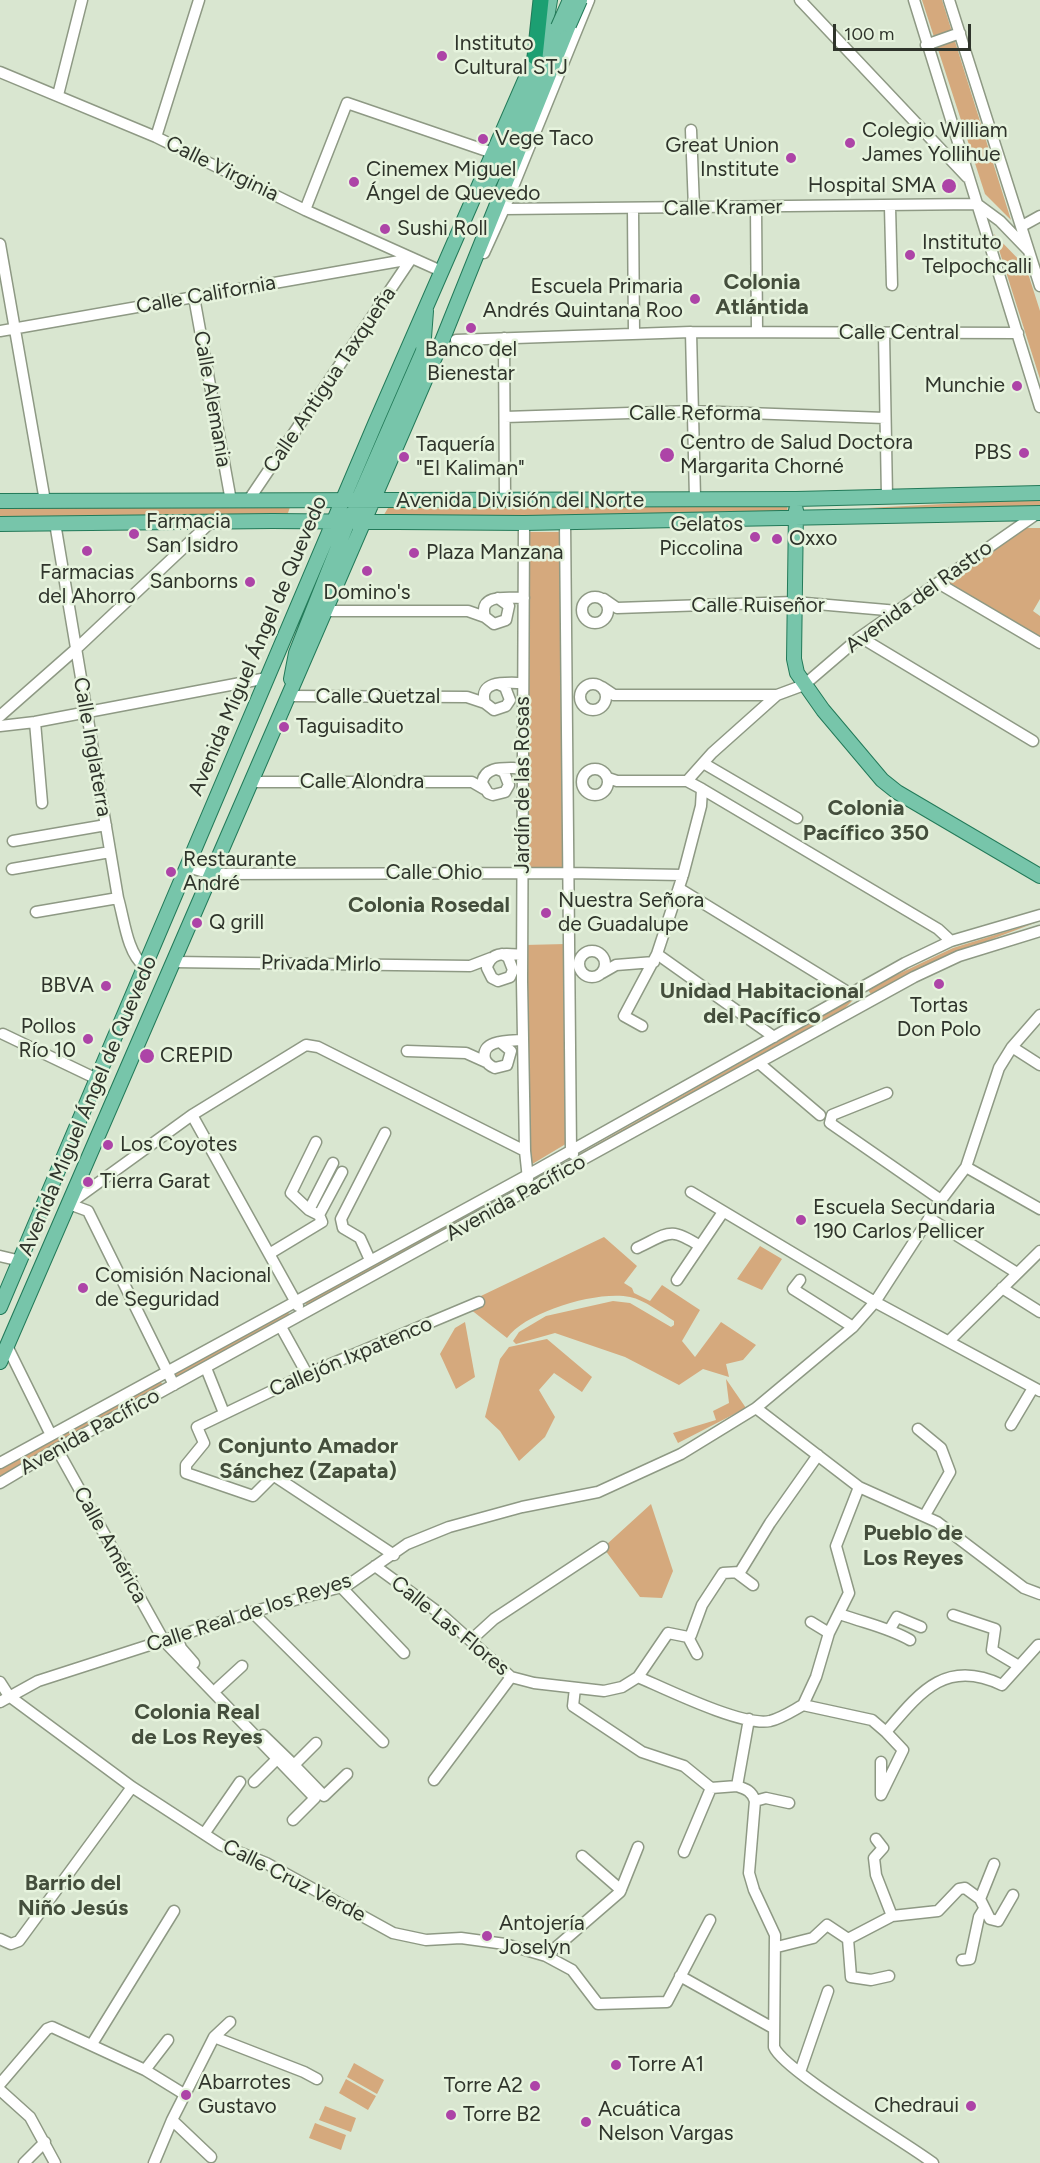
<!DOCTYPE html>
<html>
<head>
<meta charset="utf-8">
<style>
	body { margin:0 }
	#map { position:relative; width:1040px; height:2163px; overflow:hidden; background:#d9e6d0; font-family:Figtree,sans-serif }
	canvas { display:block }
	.scale { position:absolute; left:833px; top:24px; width:138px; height:27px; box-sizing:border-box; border:3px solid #2f342b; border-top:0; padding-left:8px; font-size:18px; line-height:21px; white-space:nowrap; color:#2f342b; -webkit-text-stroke:4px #e6f3dd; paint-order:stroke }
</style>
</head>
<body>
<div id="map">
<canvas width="1040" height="2163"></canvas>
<div class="scale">100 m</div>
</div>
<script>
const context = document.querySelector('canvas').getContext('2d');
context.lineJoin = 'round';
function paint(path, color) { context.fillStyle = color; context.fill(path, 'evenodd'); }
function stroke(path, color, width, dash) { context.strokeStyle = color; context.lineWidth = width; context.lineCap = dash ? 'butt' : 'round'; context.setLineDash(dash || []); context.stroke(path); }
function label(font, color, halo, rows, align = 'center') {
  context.font = font + ' Figtree,sans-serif'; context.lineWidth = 5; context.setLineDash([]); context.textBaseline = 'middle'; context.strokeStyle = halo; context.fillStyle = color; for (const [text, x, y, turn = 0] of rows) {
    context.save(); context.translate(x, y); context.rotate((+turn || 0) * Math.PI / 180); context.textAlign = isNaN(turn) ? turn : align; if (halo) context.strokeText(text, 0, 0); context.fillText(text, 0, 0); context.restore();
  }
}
paint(new Path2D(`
	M 922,0 L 942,0 L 1011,220 L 985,194 Z
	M 994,234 L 1026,267 L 1040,311 L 1040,379 Z
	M 1040,499 L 1040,508 L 867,508 Z
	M 787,503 L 788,514 L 382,518 L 388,508 Z
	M 290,507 L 287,516 L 0,519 L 0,508 Z
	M 1021,528 L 1040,528 L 1040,599 L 1033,611 L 1040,616 L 1040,639 L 943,583 Z
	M 529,532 L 560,532 L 567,868 L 524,868 Z
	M 1040,921 L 955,953 L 871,994 L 867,989 L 953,948 Z
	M 566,944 L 569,1142 L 529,1166 L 524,945 Z
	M 855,998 L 841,1012 L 589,1151 L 579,1154 Z
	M 519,1186 L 520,1188 L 307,1306 L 305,1302 Z
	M 604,1237 L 637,1266 L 624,1283 L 632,1288 L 634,1293 L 650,1301 L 662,1285 L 700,1310 L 682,1341 L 695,1357 L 721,1322 L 756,1345 L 743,1360 L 726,1364 L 729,1377 L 703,1369 L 679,1385 L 625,1357 L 555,1333 L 516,1344 L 513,1341 L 519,1332 L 546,1316 L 613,1301 L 630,1303 L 671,1327 L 674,1325 L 674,1321 C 661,1313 645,1300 630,1297 C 599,1290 526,1311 507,1338 L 470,1309 L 460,1306 Z
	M 760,1246 L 782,1259 L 762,1290 L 737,1279 Z
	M 288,1312 L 290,1316 L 176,1378 L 174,1373 Z
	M 465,1322 L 475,1377 L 456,1389 L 440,1354 L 455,1328 Z
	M 547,1339 L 592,1377 L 582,1392 L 554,1373 L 539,1390 L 555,1417 L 545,1437 L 519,1461 L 500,1431 L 485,1417 L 500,1359 L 509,1347 Z
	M 726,1379 L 746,1408 L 678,1443 L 673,1433 L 716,1420 L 713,1411 L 729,1403 Z
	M 160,1381 L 163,1385 L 0,1477 L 0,1468 Z
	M 651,1504 L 673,1571 L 662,1598 L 640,1597 L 605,1550 L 606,1545 Z
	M 354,2063 L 384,2080 L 377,2094 L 347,2077 Z
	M 346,2079 L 376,2096 L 368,2110 L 339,2093 Z
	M 325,2106 L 356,2118 L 351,2132 L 319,2120 Z
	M 315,2123 L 346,2135 L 341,2150 L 309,2138 Z`), '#d5a97d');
const minor = new Path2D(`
	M 800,0 L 967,177
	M 914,0 L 1040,407
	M 949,0 L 1040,286
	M 926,45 L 960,33
	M 0,72 L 156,137 L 305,210 L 441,271
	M 58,95 L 82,0
	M 691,130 L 694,208
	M 156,137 L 199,0
	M 977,204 L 1000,221 L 1028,250
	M 756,207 L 757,332
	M 890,207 L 892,285
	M 504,209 L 977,204
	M 633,209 L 634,334
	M 305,210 L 347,103 L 493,153
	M 1022,226 L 1040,216
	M 0,244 L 45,501
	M 484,253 L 504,209 L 589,0
	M 194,297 L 231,501
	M 0,331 L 411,259
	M 691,332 L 695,498
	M 884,333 L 887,497
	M 504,338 L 505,500
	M 456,340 L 691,332 L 1018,333
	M 505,417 L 692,411 L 885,418
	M 248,501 L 411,259
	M 565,522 L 571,1150 L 573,1154
	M 55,523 L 118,898 C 124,918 127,953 144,966
	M 524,523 L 522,981 L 525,1151 L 528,1179
	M 938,583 L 1040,643
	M582 610a13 13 0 1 1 26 0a13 13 0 1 1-26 0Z
	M 498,598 L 509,606 L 506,620 L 494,624 L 485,617 C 478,593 508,598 524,598
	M 604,599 L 617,608 L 794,602 L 898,611
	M 325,611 L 468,611 L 485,617
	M 860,637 L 1033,741
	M580 697a13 13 0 1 1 26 0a13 13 0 1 1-26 0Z
	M 498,684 L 505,687 L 510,700 L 506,706 L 494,710 L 485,703 C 478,679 508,683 523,683
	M 602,687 L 614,695 L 777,695
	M 289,696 L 467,697 L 485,703
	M 0,716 L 76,649 L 212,521
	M 35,722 L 42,803
	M 0,726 L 35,722 L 267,678
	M 703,763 L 797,818
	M582 782a13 13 0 1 1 26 0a13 13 0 1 1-26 0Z
	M 497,769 L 504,772 L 509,785 L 505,792 L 493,795 L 488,793 L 482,783 C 485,764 508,769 522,768
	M 608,778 L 617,781 L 687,781 L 702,789 L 701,806 L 683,875 L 657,954 L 624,1016 L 642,1026
	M 687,781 L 712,753 L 777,695 L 804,685 L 860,637 L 1038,513
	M 252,782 L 472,782 L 484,789
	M 702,789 L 938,929 L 951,941
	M 13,841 L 106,825
	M 188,867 L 211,874 L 568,873 L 683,875
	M 12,869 L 110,852
	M 680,889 L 851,994
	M 36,912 L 118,898
	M579 964a13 13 0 1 1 26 0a13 13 0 1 1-26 0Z
	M 502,954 L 508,957 L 513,970 L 510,977 L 498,981 L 492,978 L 487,968 C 490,950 508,954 522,955
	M 657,954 L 774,1037
	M 173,962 L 470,966 L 491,958
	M 602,973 L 616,965 L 654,962
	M 3,1034 L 97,1079
	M 500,1042 L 511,1051 L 507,1065 L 495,1068 C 490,1066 487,1064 485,1059 C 480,1039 511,1041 523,1040
	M 1012,1047 L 1040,1065
	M 407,1051 L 466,1053 L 486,1062
	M 760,1064 L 820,1115
	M 887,1093 L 832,1115 L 830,1123 L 941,1200
	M 192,1115 L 298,1306
	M 966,1167 L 1040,1209
	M 691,1192 L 875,1302 L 1040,1391
	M 69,1204 L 192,1115 L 306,1045 L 318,1047 L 525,1151
	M 69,1204 L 88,1211 L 174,1385
	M 309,1210 L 333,1163
	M 319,1215 L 342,1172
	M 929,1218 L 1017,1273
	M 637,1248 C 669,1233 669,1226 700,1246
	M 269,1254 L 322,1222 L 319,1215 L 309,1210 L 291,1193 L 316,1142
	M 0,1256 L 21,1261
	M 370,1260 L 360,1238 L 343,1228 L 341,1219 L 385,1133
	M 677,1280 L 723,1212
	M 800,1280 L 793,1289 L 853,1327
	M 1002,1288 L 1040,1312
	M 281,1327 L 307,1374
	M 949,1341 L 1040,1251
	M 7,1346 L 51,1435
	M 206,1368 L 224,1413
	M 756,1408 L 859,1487 L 937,1522 L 1024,1588 L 1040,1594
	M 1011,1425 L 1033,1388
	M 918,1429 L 941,1448 L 950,1472 L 925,1515
	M 57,1449 L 164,1641 L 315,1798 L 293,1820
	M 0,1463 L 526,1176 L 905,963 L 951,941 L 1040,915
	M 0,1483 L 57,1449 L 914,977 L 959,956 L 1040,931
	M 394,1555 L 276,1477 L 273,1476 L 253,1496 L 186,1473 L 186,1465 L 204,1443 L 197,1427 L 307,1374 L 479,1302
	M 375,1566 L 442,1615 L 511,1677 L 534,1683 L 604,1691 L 622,1687 L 638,1677 C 666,1689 743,1727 770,1721 C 782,1718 792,1711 803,1705 L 872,1720 L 886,1732 C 920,1692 946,1658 1002,1685 L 1038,1645 L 1040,1645
	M 737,1573 L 753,1585
	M 341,1587 L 404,1653
	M 252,1612 L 383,1742
	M 840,1614 C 864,1623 887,1627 910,1640
	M 953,1615 L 995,1629 L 992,1650 L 1019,1666
	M 811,1622 L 829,1633
	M 890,1629 L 897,1617 L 921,1627
	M 177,1637 L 181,1648 L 194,1663
	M 688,1637 L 697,1654
	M 471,1640 L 494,1619 L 603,1547
	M 638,1677 L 668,1633 L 688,1637 L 691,1635 L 702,1605 L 723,1573 L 740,1572 L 770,1523 L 818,1455
	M 0,1682 L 9,1696 L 132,1787 L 221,1845 L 266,1863 L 393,1933 L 426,1940 L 461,1938 L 505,1944 L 546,1956 L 572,1970 L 598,2004 L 667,2002 L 710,1920
	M 218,1688 L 242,1666
	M 575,1688 L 573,1706 L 642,1752 L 684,1766 L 711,1788 L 737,1786
	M 0,1702 L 38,1681 L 252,1612 L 348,1585 L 407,1544 L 449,1527 L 522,1507 L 598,1492 L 681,1454 L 756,1408 L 853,1327 L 875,1302 L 941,1200 L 966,1167 L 999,1068 L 1012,1047 L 1040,1015
	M 803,1705 L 816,1677 L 829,1633 L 849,1593 L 836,1546 L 859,1487
	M 749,1719 L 737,1786 C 746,1789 752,1791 755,1801 L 749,1873 L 754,1890 L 775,1935 L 774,2047 C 784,2071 904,2141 933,2163
	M 263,1735 L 294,1765 L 316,1743
	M 881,1762 L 881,1795 L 903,1750 L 886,1732
	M 294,1765 L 324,1796 L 347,1774
	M 434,1780 L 511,1677
	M 254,1782 L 277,1759
	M 755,1801 L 766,1798 L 789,1803
	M 204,1834 L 240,1782
	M 876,1839 L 883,1848 L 874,1858 L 876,1875 L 892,1916
	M 684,1852 L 711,1788
	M 582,1856 L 621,1890
	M 980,1899 L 994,1864
	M 0,1939 L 11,1944 L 19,1941 L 132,1787
	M 848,1939 L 851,1977 L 871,1980 L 889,1976
	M 777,1947 L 813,1938 L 827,1925 L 848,1939 L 892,1916 L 938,1911 L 959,1889 L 965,1888 L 980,1899 L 990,1919 L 998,1921 L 1013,1895
	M 546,1956 L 620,1892 L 638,1847
	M 962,1960 L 970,1959 L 979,1917 L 984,1909
	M 680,1976 L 773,2028
	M 214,2037 L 230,2022
	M 92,2044 L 174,1911
	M 145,2070 L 168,2040
	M 800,2072 L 828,1991
	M 0,2084 L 47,2029 L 52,2027 L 145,2070 L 184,2094
	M 0,2090 L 30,2117 L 55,2163
	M 211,2157 L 172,2120 L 214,2037 L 304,2072 L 317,2079
	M 24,2163 L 45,2142
	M 154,2163 L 172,2120`);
const major = new Path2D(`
	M 489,183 L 512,136 L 558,27
	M 0,501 L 796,499 L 1040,493
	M 796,510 L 794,659 L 797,673 L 823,710 L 882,780 L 897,792 L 1040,876
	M 364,523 L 358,512 L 358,500 L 423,351 L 426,311
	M 0,524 L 272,521 L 524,523 L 1040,513
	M 291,679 L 296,653 L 351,514
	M 0,1307 L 375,424 L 535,57 L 546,24 L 550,0
	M 0,1362 L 442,341 L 569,25`);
const highway = new Path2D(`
	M 535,57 L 541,0`);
stroke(minor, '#8e9984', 13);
stroke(major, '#237a59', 16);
stroke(highway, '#237a59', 17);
stroke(minor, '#fff', 10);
stroke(major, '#77c5aa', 14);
stroke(highway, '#1c9f72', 15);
const majorBridge = new Path2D(`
	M 569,25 L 580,0
	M 558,27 L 570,0`);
stroke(majorBridge, '#237a59', 16, []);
stroke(majorBridge, '#77c5aa', 14);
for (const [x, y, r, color] of [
	[442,56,6,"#ad44a7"],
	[483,139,6,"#ad44a7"],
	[850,143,6,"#ad44a7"],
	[791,158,6,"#ad44a7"],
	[354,182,6,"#ad44a7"],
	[949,186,8,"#ad44a7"],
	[385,229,6,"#ad44a7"],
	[910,255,6,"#ad44a7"],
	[695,299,6,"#ad44a7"],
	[471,328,6,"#ad44a7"],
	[1017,386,6,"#ad44a7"],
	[1024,453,6,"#ad44a7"],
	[667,455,8,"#ad44a7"],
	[404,457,6,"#ad44a7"],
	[134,534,6,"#ad44a7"],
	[755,537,6,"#ad44a7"],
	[777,539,6,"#ad44a7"],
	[87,551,6,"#ad44a7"],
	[414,553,6,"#ad44a7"],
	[367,571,6,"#ad44a7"],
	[250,582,6,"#ad44a7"],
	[284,727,6,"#ad44a7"],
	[171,872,6,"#ad44a7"],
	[546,913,6,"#ad44a7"],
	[197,923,6,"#ad44a7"],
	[939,984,6,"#ad44a7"],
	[106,986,6,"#ad44a7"],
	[88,1039,6,"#ad44a7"],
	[147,1056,8,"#ad44a7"],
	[108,1145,6,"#ad44a7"],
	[88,1182,6,"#ad44a7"],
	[801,1220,6,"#ad44a7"],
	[83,1288,6,"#ad44a7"],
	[487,1936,6,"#ad44a7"],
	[616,2065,6,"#ad44a7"],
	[535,2086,6,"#ad44a7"],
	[186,2095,6,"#ad44a7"],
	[971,2106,6,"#ad44a7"],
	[451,2115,6,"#ad44a7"],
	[586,2122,6,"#ad44a7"]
]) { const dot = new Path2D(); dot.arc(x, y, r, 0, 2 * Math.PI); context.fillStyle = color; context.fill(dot); stroke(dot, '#e6f3dd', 2); }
label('21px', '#2f342b', '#e6f3dd', [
	["Instituto",454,44],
	["Cultural STJ",454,68],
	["Colegio William",862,131],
	["James Yollihue",862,155],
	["Vege Taco",495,139],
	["Great Union",779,146,"right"],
	["Institute",779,170,"right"],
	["Cinemex Miguel",366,170],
	["Ángel de Quevedo",366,194],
	["Hospital SMA",936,186,"right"],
	["Sushi Roll",397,229],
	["Instituto",922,243],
	["Telpochcalli",922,267],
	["Escuela Primaria",683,287,"right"],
	["Andrés Quintana Roo",683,311,"right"],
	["Banco del",471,350,"center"],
	["Bienestar",471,374,"center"],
	["Munchie",1005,386,"right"],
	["Centro de Salud Doctora",680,443],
	["Margarita Chorné",680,467],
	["Taquería",416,445],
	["\"El Kaliman\"",416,469],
	["PBS",1012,453,"right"],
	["Farmacia",146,522],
	["San Isidro",146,546],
	["Gelatos",743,525,"right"],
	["Piccolina",743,549,"right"],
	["Oxxo",789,539],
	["Plaza Manzana",426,553],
	["Farmacias",87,573,"center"],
	["del Ahorro",87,597,"center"],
	["Sanborns",238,582,"right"],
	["Domino's",367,593,"center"],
	["Taguisadito",296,727],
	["Restaurante",183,860],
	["André",183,884],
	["Nuestra Señora",558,901],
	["de Guadalupe",558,925],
	["Q grill",209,923],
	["BBVA",94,986,"right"],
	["Tortas",939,1006,"center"],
	["Don Polo",939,1030,"center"],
	["Pollos",76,1027,"right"],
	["Río 10",76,1051,"right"],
	["CREPID",160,1056],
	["Los Coyotes",120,1145],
	["Tierra Garat",100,1182],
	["Escuela Secundaria",813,1208],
	["190 Carlos Pellicer",813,1232],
	["Comisión Nacional",95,1276],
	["de Seguridad",95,1300],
	["Antojería",499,1924],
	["Joselyn",499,1948],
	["Torre A1",628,2065],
	["Abarrotes",198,2083],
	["Gustavo",198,2107],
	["Torre A2",523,2086,"right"],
	["Chedraui",959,2106,"right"],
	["Acuática",598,2110],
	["Nelson Vargas",598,2134],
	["Torre B2",463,2115]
], 'left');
label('21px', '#2f342b', '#e6f3dd', [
	["Calle Virginia",222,169,26],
	["Calle Kramer",723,208,-1],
	["Calle California",206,295,-10],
	["Calle Central",899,333],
	["Calle Antigua Taxqueña",330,380,-56],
	["Calle Alemania",212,399,80],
	["Calle Reforma",695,414],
	["Avenida División del Norte",520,501],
	["Avenida del Rastro",919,597,-36],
	["Calle Ruiseñor",758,606],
	["Avenida Miguel Ángel de Quevedo",258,646,-67],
	["Calle Quetzal",378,697],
	["Calle Inglaterra",92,747,80],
	["Calle Alondra",362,782],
	["Jardín de las Rosas",523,785,-90],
	["Calle Ohio",434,873],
	["Privada Mirlo",321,964,1],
	["Avenida Miguel Ángel de Quevedo",88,1106,-67],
	["Avenida Pacífico",516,1198,-29],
	["Callejón Ixpatenco",351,1357,-23],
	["Avenida Pacífico",90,1432,-29],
	["Calle América",110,1545,61],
	["Calle Real de los Reyes",249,1613,-18],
	["Calle Las Flores",450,1626,39],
	["Calle Cruz Verde",294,1881,27]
]);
label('bold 22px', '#444e3c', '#e6f3dd', [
	["Colonia",762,283],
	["Atlántida",762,308],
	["Colonia",866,809],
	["Pacífico 350",866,834],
	["Colonia Rosedal",429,906],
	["Unidad Habitacional",762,992],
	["del Pacífico",762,1017],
	["Conjunto Amador",308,1447],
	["Sánchez (Zapata)",308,1472],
	["Pueblo de",913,1534],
	["Los Reyes",913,1559],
	["Colonia Real",197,1713],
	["de Los Reyes",197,1738],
	["Barrio del",73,1884],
	["Niño Jesús",73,1909]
]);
</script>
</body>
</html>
